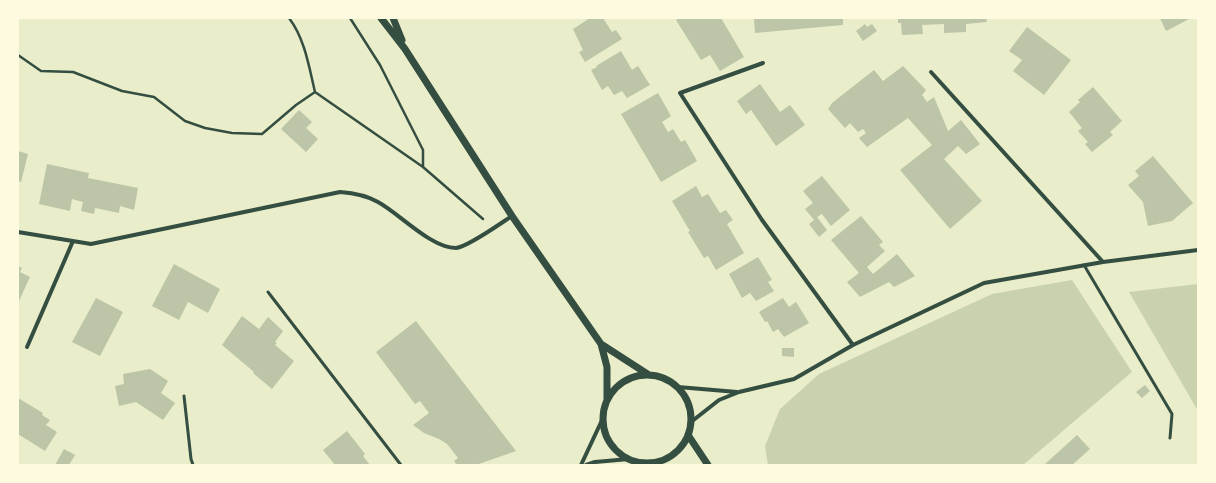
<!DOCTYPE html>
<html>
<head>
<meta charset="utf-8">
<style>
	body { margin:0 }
	#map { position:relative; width:1216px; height:483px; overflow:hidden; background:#e9edc9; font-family:Poppins,sans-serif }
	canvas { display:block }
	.frame { position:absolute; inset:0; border:19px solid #fefae0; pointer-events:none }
</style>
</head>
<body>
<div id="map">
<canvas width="1216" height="483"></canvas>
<div class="frame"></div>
</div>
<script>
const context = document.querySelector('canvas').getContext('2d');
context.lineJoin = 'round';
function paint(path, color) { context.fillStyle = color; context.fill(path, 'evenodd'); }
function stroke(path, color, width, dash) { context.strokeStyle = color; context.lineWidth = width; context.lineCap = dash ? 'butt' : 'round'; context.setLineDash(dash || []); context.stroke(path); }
paint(new Path2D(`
	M 1072,280 L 1132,372 L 1023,465 L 768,465 L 765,446 L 780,409 L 819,374 L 992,294 Z
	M 1198,284 L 1198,411 L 1129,292 Z`), '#cad2ad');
paint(new Path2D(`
	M 590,18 L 603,18 L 612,32 L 616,30 L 622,39 L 585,62 L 579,52 L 583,50 L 573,29 Z
	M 679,18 L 721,18 L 744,57 L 720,71 L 710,55 L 701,60 L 676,20 Z
	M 754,18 L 843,18 L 843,25 L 755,33 Z
	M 898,18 L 986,18 L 987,22 L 966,24 L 966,32 L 944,33 L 944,24 L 922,25 L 923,34 L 902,35 L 901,23 L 898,23 Z
	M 1160,18 L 1191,18 L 1166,31 Z
	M 865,24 L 867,27 L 872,24 L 877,31 L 863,41 L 856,31 Z
	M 1027,27 L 1071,60 L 1044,95 L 1013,71 L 1022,60 L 1009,51 Z
	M 621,51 L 632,70 L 638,66 L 650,85 L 627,98 L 622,91 L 614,95 L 608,86 L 602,90 L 591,70 L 597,67 L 596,66 Z
	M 903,66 L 926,90 L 922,95 L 927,102 L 934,97 L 948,131 L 961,120 L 980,144 L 966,154 L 958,146 L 944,159 L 982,201 L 950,229 L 900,170 L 932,145 L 908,118 L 867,147 L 859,138 L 866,133 L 863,129 L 858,132 L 850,123 L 845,128 L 828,109 L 832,103 L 874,70 L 883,81 Z
	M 760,84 L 780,112 L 790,105 L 805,125 L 776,146 L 751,110 L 746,114 L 737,101 Z
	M 1093,87 L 1122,121 L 1110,132 L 1113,135 L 1092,152 L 1085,144 L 1088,142 L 1078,131 L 1082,128 L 1069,112 L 1080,102 L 1078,100 Z
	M 658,93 L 671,116 L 662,122 L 668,132 L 673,129 L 681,142 L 685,140 L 697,161 L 661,182 L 621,114 Z
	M 299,110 L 312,122 L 306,128 L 318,139 L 306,152 L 281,129 Z
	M 18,151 L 28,154 L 21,182 L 18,181 Z
	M 1153,156 L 1193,203 L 1172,221 L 1148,226 L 1143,202 L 1128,185 L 1139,176 L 1135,171 Z
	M 47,164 L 89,173 L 88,178 L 138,188 L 134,210 L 120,206 L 119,213 L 95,208 L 94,214 L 81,211 L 83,202 L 72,199 L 70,211 L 39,204 Z
	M 822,176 L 850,210 L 831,226 L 822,214 L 817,217 L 827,230 L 819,237 L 809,224 L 814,220 L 805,209 L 813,203 L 803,191 Z
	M 696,186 L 702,197 L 708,194 L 720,213 L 726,210 L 733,220 L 727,224 L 744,253 L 716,270 L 708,256 L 704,258 L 688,232 L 690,231 L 672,201 Z
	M 861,216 L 883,242 L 879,245 L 885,251 L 867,267 L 873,274 L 897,254 L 915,276 L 894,287 L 889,282 L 860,297 L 847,282 L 859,273 L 831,240 Z
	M 758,257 L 772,280 L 768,282 L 774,291 L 756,301 L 750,293 L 742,298 L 729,274 Z
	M 174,264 L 220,289 L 208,313 L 188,302 L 179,320 L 152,306 Z
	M 18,266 L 22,268 L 20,272 L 30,277 L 18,303 Z
	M 96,298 L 123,312 L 100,356 L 72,342 Z
	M 783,298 L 789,307 L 796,302 L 809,323 L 784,337 L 778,329 L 773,332 L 767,321 L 765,322 L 759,312 Z
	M 242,316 L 259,329 L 268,317 L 283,331 L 275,342 L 277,343 L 275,345 L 294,361 L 272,389 L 253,373 L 254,372 L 222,345 Z
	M 416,321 L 516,451 L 476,465 L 457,465 L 454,461 L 458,458 L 447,444 L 439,439 L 424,433 L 413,425 L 429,413 L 420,401 L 415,404 L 376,352 Z
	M 782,348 L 794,348 L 794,357 L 782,356 Z
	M 150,369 L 168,381 L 161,393 L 175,403 L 163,420 L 136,402 L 119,406 L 115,386 L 124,384 L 123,374 Z
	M 1145,385 L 1150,391 L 1142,398 L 1136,392 Z
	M 18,398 L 43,413 L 42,415 L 50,420 L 46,425 L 57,432 L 45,451 L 18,434 Z
	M 347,431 L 365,454 L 363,456 L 370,465 L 335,465 L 323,450 Z
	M 1077,435 L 1090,449 L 1072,465 L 1044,465 Z
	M 64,449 L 75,455 L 69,465 L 55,465 Z`), '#bcc5a7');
stroke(new Path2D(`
	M 289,18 C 305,39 309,67 315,92 L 423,167
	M 350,18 L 380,65 L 423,150 L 423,167 L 483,219
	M 18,55 L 41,71 L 73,72 L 122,91 L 154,97 L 185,121 L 205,128 L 232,133 L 262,134 L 296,105 L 315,92`), '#344e41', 2.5);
stroke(new Path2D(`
	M 1084,265 L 1172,414 L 1170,438
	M 268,292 L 401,465
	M 184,396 L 191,459 L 193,465`), '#344e41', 3);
stroke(new Path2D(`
	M 763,63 L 680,93 L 762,220 L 853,345
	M 931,72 L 1103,262
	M 18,232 L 91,244 L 340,192 C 353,193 366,195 378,202 C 400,214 431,248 456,248 C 468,247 501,223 512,216
	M 27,347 L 73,241
	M 678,387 L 737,392
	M 691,422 L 719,400 L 739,392 L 794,379 L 853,345 L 984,283 L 1103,262 L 1198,250
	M 581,465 L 603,418
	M 586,465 L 595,462 L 629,459`), '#344e41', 4);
stroke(new Path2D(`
	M 381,18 L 405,49 L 512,216 L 601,344 L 649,375
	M 393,18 L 402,40
	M 601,344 L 607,367 L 607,400
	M603 419a44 44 0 1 1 88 0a44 44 0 1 1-88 0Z
	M 688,435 L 708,465`), '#344e41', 7);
</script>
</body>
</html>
